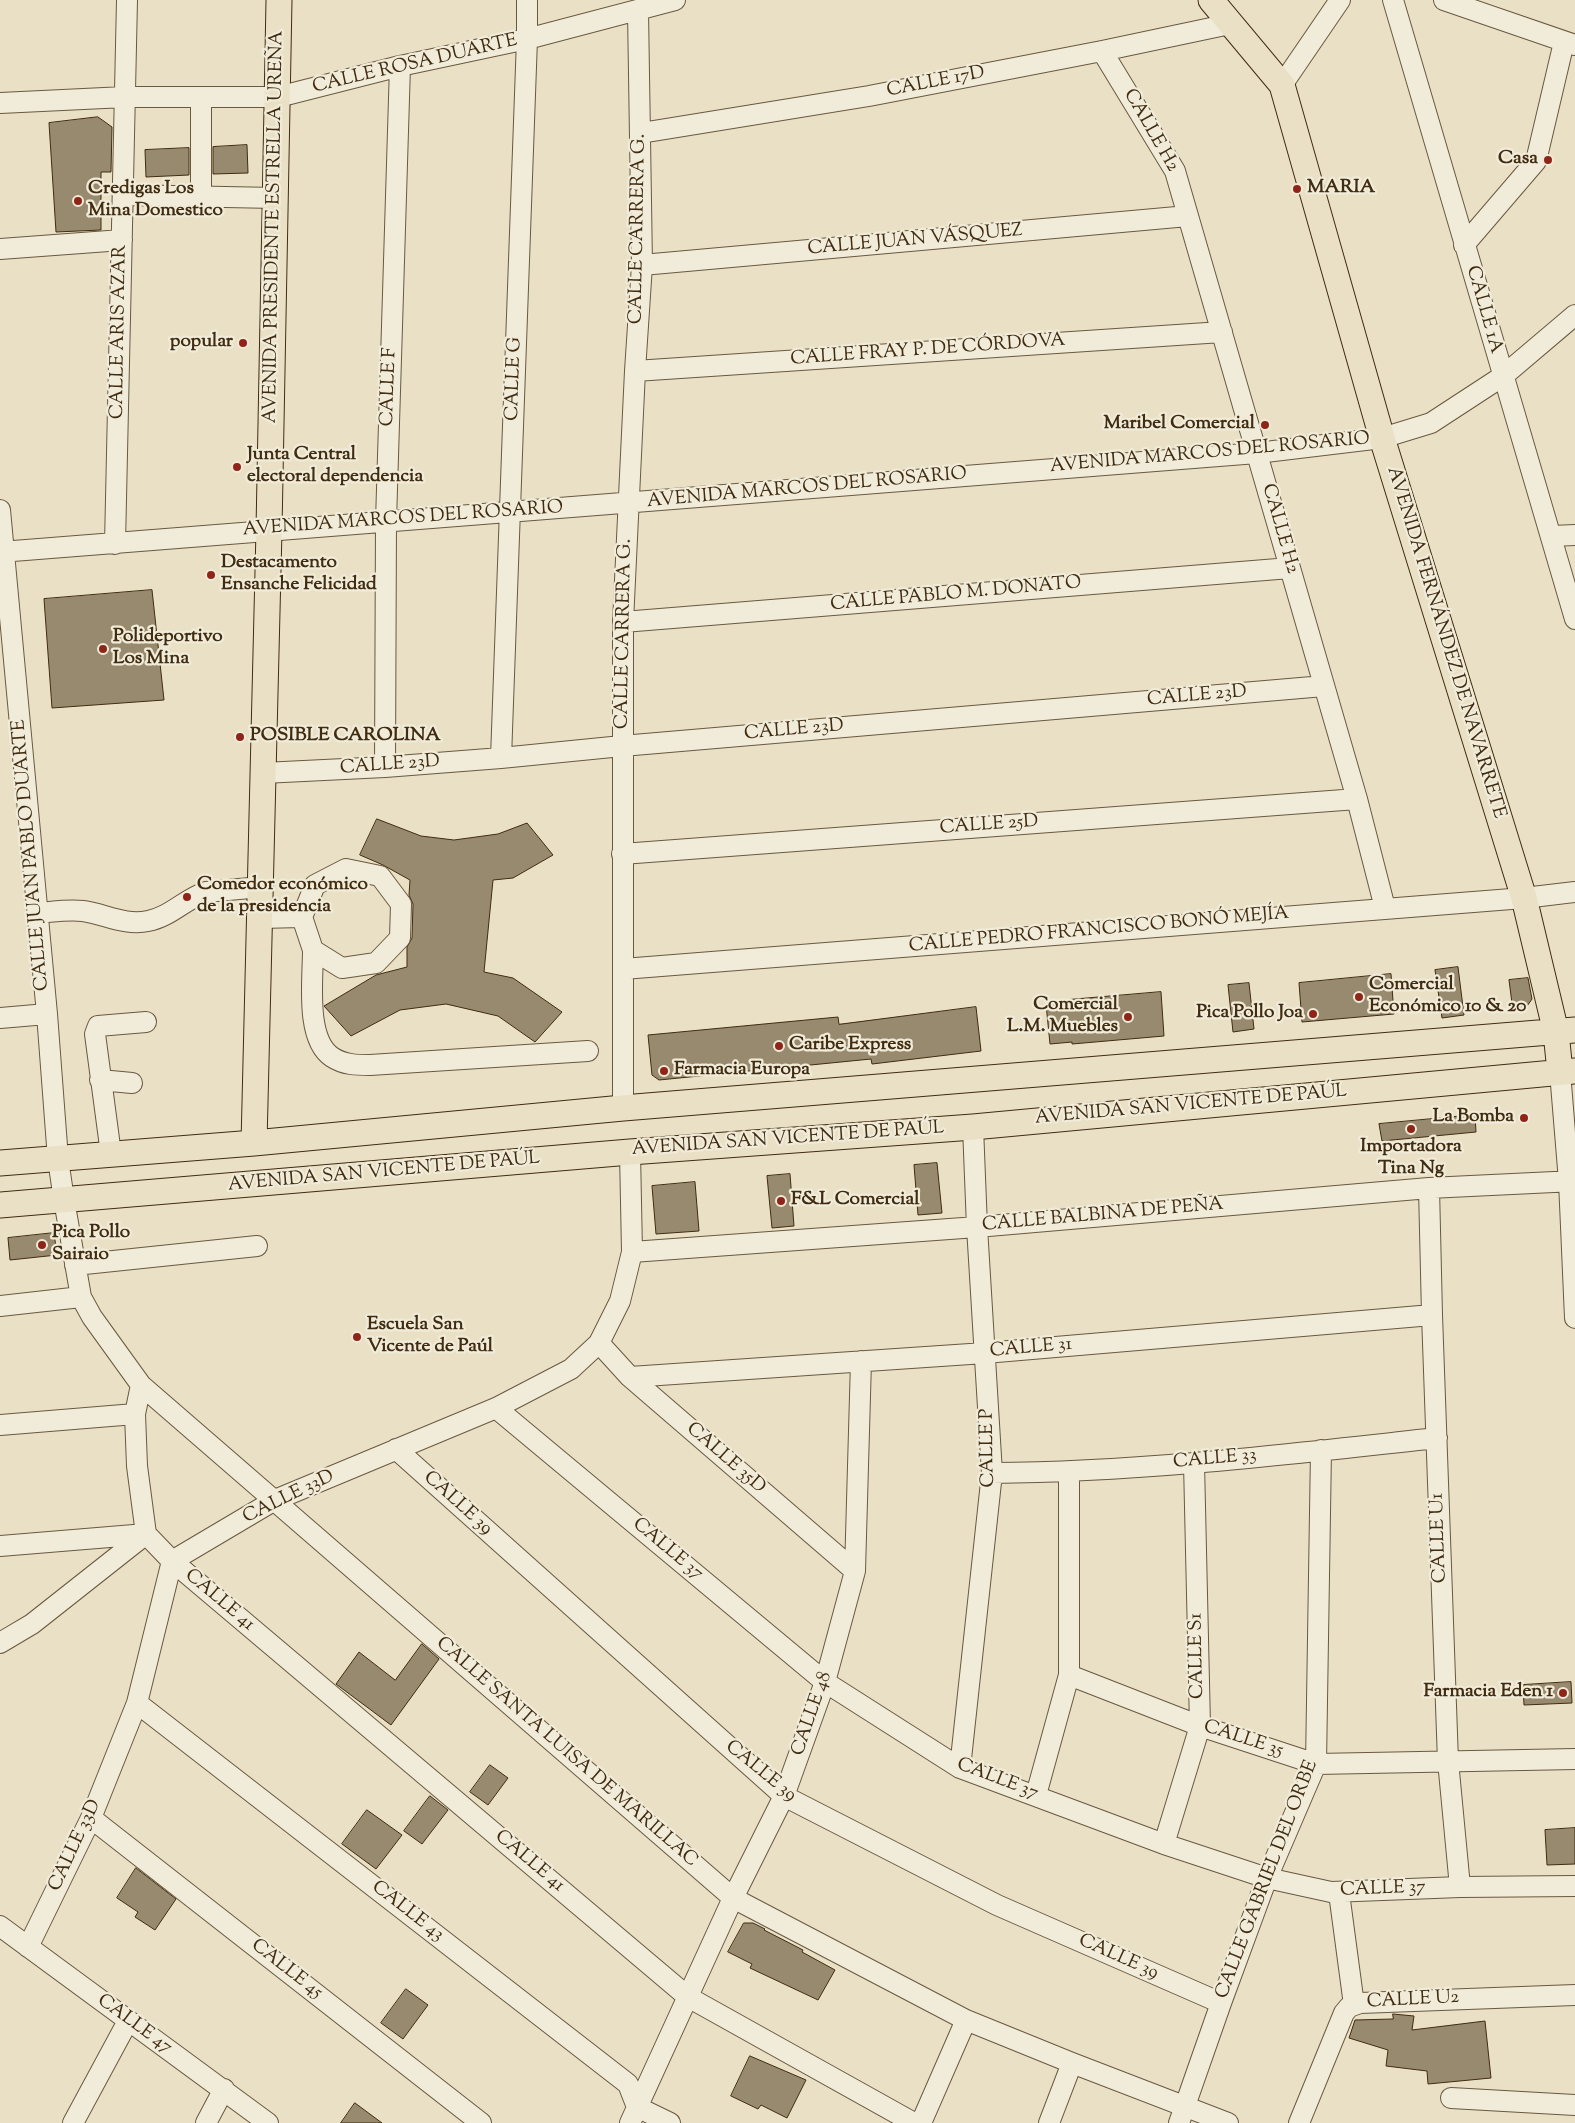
<!DOCTYPE html>
<html>
<head>
<meta charset="utf-8">
<style>
	body { margin:0 }
	canvas { display:block; background:#e9e0c6 }
</style>
</head>
<body>
<canvas width="1575" height="2123"></canvas>
<script>
const context = document.querySelector('canvas').getContext('2d');
context.lineJoin = 'round';
function paint(path, color) { context.fillStyle = color; context.fill(path, 'evenodd'); }
function stroke(path, color, width, dash) { context.strokeStyle = color; context.lineWidth = width; context.lineCap = dash ? 'butt' : 'round'; context.setLineDash(dash || []); context.stroke(path); }
function label(font, color, halo, rows, align = 'center') {
  context.font = font + ' "Sorts Mill Goudy",serif'; context.lineWidth = 4.5; context.setLineDash([]); context.textBaseline = 'middle'; context.strokeStyle = halo; context.fillStyle = color; for (const [text, x, y, turn = 0] of rows) {
    context.save(); context.translate(x, y); context.rotate((+turn || 0) * Math.PI / 180); context.textAlign = isNaN(turn) ? turn : align; if (halo) context.strokeText(text, 0, 0); context.fillText(text, 0, 0); context.restore();
  }
}
const building = new Path2D(`
	M 98,117 L 112,127 L 111,172 L 101,172 L 101,230 L 56,232 L 49,123 Z
	M 247,145 L 248,173 L 213,174 L 213,147 Z
	M 189,148 L 189,175 L 146,177 L 145,150 Z
	M 152,590 L 164,700 L 52,708 L 44,599 Z
	M 377,819 L 421,836 L 454,840 L 498,834 L 527,823 L 553,855 L 513,878 L 493,880 L 484,972 L 513,978 L 562,1012 L 535,1042 L 498,1016 L 446,1004 L 400,1010 L 351,1036 L 324,1006 L 376,975 L 407,967 L 407,947 L 412,938 L 413,904 L 409,895 L 410,880 L 383,865 L 360,855 Z
	M 1458,967 L 1464,1015 L 1442,1018 L 1435,970 Z
	M 1391,974 L 1394,1014 L 1302,1022 L 1299,983 Z
	M 1528,978 L 1532,999 L 1525,1009 L 1513,1011 L 1509,980 Z
	M 1249,983 L 1254,1029 L 1233,1032 L 1228,985 Z
	M 1161,992 L 1164,1036 L 1072,1044 L 1072,1042 L 1050,1044 L 1046,1004 L 1069,1002 L 1068,1000 Z
	M 976,1007 L 981,1051 L 872,1064 L 871,1059 L 659,1080 L 652,1075 L 648,1035 L 838,1017 L 839,1024 Z
	M 1475,1115 L 1476,1132 L 1382,1141 L 1379,1124 Z
	M 937,1163 L 942,1213 L 918,1215 L 914,1165 Z
	M 790,1174 L 794,1226 L 772,1228 L 767,1176 Z
	M 695,1182 L 699,1231 L 656,1234 L 652,1186 Z
	M 54,1233 L 57,1255 L 10,1260 L 8,1238 Z
	M 422,1644 L 439,1659 L 391,1725 L 336,1684 L 359,1652 L 395,1680 Z
	M 1571,1682 L 1572,1703 L 1524,1705 L 1523,1685 Z
	M 490,1765 L 508,1778 L 488,1805 L 470,1792 Z
	M 430,1796 L 448,1810 L 422,1844 L 404,1831 Z
	M 367,1810 L 402,1835 L 376,1869 L 342,1844 Z
	M 1575,1828 L 1575,1864 L 1547,1865 L 1545,1830 Z
	M 136,1868 L 176,1899 L 155,1930 L 135,1917 L 138,1912 L 117,1898 Z
	M 744,1923 L 753,1923 L 765,1929 L 764,1930 L 803,1950 L 802,1952 L 835,1970 L 818,2000 L 750,1968 L 752,1964 L 728,1952 Z
	M 406,1989 L 428,2005 L 403,2039 L 381,2023 Z
	M 1393,2014 L 1414,2016 L 1412,2030 L 1485,2021 L 1491,2078 L 1428,2084 L 1427,2071 L 1386,2066 L 1388,2050 L 1349,2038 L 1355,2020 L 1393,2019 Z
	M 750,2056 L 806,2080 L 787,2118 L 761,2105 L 758,2109 L 731,2096 Z
	M 355,2103 L 382,2123 L 341,2123 Z`);
paint(building, '#988a6f');
stroke(building, '#402c10', 1);
const minor = new Path2D(`
	M 1393,0 L 1575,619
	M 1444,0 L 1575,45
	M 1102,51 L 1175,171 L 1357,799 L 1385,908
	M 1282,85 L 1340,0
	M 0,103 L 125,97 L 278,97 L 400,66 L 527,39 L 675,0
	M 641,133 L 869,96 L 1102,51 L 1230,24
	M 123,195 L 276,198
	M 201,197 L 201,97
	M 1464,245 L 1536,161 L 1564,42
	M 0,249 L 122,240
	M 642,265 L 1188,216
	M 635,371 L 1222,332
	M 0,510 L 47,1014 L 58,1159 L 64,1200 L 81,1297 L 92,1317 L 141,1385 L 733,1898 L 966,2020 L 1072,2063 L 1228,2123
	M 1552,536 L 1575,535
	M 115,544 L 127,0
	M 0,552 L 1257,453 L 1382,438 L 1431,423 L 1503,376 L 1575,315
	M 623,622 L 1290,568
	M 501,758 L 527,39 L 527,0
	M 385,767 L 386,521 L 400,66
	M 263,773 L 385,767 L 501,758 L 622,746 L 1324,686
	M 622,854 L 1357,799
	M 346,869 L 380,876 L 401,904 L 400,938 L 376,963 L 342,968 L 313,950 L 302,917 L 315,885 Z
	M 37,913 C 52,912 68,909 83,911 C 105,914 125,926 148,921 C 170,917 185,899 206,892 L 261,887
	M 260,918 L 302,917
	M 313,950 C 313,979 305,1039 332,1057 C 344,1065 357,1065 370,1065 L 588,1051
	M 623,969 L 1524,898 L 1575,892
	M 0,1018 L 47,1014
	M 1560,1072 L 1569,1181 L 1575,1318
	M 100,1080 L 132,1083
	M 623,1108 L 623,622 L 635,371 L 642,265 L 638,11
	M 111,1154 L 95,1034 L 98,1026 L 146,1022
	M 1429,1188 L 1432,1315 L 1448,1761 L 1460,1887
	M 632,1252 L 977,1227 L 1429,1188 L 1575,1181
	M 75,1265 L 257,1246
	M 0,1306 L 81,1297
	M 599,1343 L 630,1377 L 855,1571
	M 630,1377 L 985,1353 L 1432,1315
	M 496,1408 L 825,1682 L 960,1768 L 1164,1844 L 1267,1878 L 1331,1892 L 1460,1887 L 1575,1886
	M 0,1425 L 135,1414
	M 396,1449 L 784,1796 L 997,1905 L 1221,2003
	M 992,1473 C 1141,1472 1289,1454 1437,1438
	M 0,1546 L 146,1534 L 172,1561 L 688,1997 L 914,2123
	M 0,1643 L 32,1624 L 146,1534 L 137,1466 L 135,1414 L 141,1385
	M 1069,1675 L 1200,1726 L 1316,1764 L 1575,1759
	M 137,1703 L 628,2084 L 637,2107 L 670,2123
	M 960,1768 L 992,1473 L 977,1227 L 973,1127
	M 1036,1795 L 1069,1675 L 1069,1472
	M 91,1818 L 481,2123
	M 1164,1844 L 1200,1726 L 1194,1463
	M 1339,1893 L 1354,2005
	M 0,1926 L 268,2123
	M 28,1947 L 91,1818 L 137,1703 L 172,1561 L 275,1500 L 496,1408 L 571,1369 L 599,1343 L 620,1301 L 632,1252 L 630,1152
	M 1451,2098 L 1575,2105
	M 73,2123 L 128,2021
	M 206,2123 L 224,2089
	M 630,2123 L 733,1898 L 784,1796 L 825,1682 L 855,1571 L 861,1361
	M 921,2123 L 966,2020
	M 1049,2123 L 1072,2063
	M 1179,2123 L 1221,2003 L 1267,1878 L 1316,1764 L 1321,1450
	M 1299,2123 L 1344,2013 L 1349,2007 L 1360,2003 L 1575,1995`);
const major = new Path2D(`
	M 1211,0 L 1282,85 L 1382,438 L 1524,898 L 1556,1032 L 1560,1072
	M 254,1143 L 269,530 L 279,0
	M 0,1163 L 254,1143 L 623,1108 L 1575,1030
	M 0,1205 L 630,1152 L 973,1127 L 1575,1071`);
stroke(minor, '#6a593e', 22);
stroke(major, '#402c10', 27);
stroke(minor, '#f1ebda', 20);
stroke(major, '#e9e0c6', 25);
for (const [x, y, r, color] of [
	[1548,160,5,"#8f2418"],
	[1297,189,5,"#8f2418"],
	[78,201,5,"#8f2418"],
	[243,343,5,"#8f2418"],
	[1265,425,5,"#8f2418"],
	[237,467,5,"#8f2418"],
	[211,575,5,"#8f2418"],
	[103,649,5,"#8f2418"],
	[240,737,5,"#8f2418"],
	[187,897,5,"#8f2418"],
	[1359,997,5,"#8f2418"],
	[1313,1014,5,"#8f2418"],
	[1128,1017,5,"#8f2418"],
	[779,1046,5,"#8f2418"],
	[664,1071,5,"#8f2418"],
	[1524,1118,5,"#8f2418"],
	[1411,1129,5,"#8f2418"],
	[781,1201,5,"#8f2418"],
	[42,1245,5,"#8f2418"],
	[357,1337,5,"#8f2418"],
	[1563,1693,5,"#8f2418"]
]) { const dot = new Path2D(); dot.arc(x, y, r, 0, 2 * Math.PI); context.fillStyle = color; context.fill(dot); stroke(dot, '#f1ebda', 2); }
label('19px', '#402c10', '#f1ebda', [
	["CALLE ROSA DUARTE",415,65,-13],
	["CALLE 17D",936,83,-11],
	["CALLE H2",1150,131,60],
	["AVENIDA PRESIDENTE ESTRELLA UREÑA",275,227,-89],
	["CALLE CARRERA G.",639,229,-89],
	["CALLE JUAN VÁSQUEZ",915,241,-5],
	["CALLE 1A",1483,310,74],
	["CALLE ARIS AZAR",120,332,-89],
	["CALLE FRAY P. DE CÓRDOVA",928,351,-4],
	["CALLE G",515,379,-88],
	["CALLE F",390,387,-88],
	["AVENIDA MARCOS DEL ROSARIO",1210,454,-5],
	["AVENIDA MARCOS DEL ROSARIO",807,489,-5],
	["AVENIDA MARCOS DEL ROSARIO",403,520,-4],
	["CALLE H2",1279,529,74],
	["CALLE PABLO M. DONATO",956,595,-5],
	["CALLE CARRERA G.",625,634,-89],
	["AVENIDA FERNÁNDEZ DE NAVARRETE",1445,643,73],
	["CALLE 23D",1197,697,-5],
	["CALLE 23D",794,731,-5],
	["CALLE 23D",390,766,-4],
	["CALLE 25D",989,826,-4],
	["CALLE JUAN PABLO DUARTE",32,855,-95],
	["CALLE PEDRO FRANCISCO BONÓ MEJÍA",1099,931,-5],
	["AVENIDA SAN VICENTE DE PAÚL",1191,1106,-5],
	["AVENIDA SAN VICENTE DE PAÚL",788,1140,-4],
	["AVENIDA SAN VICENTE DE PAÚL",384,1173,-5],
	["CALLE BALBINA DE PEÑA",1103,1216,-5],
	["CALLE 31",1031,1349,-5],
	["CALLE P",989,1448,-91],
	["CALLE 35D",725,1459,41],
	["CALLE 33",1215,1460,-5],
	["CALLE 33D",289,1498,-26],
	["CALLE 39",457,1504,42],
	["CALLE U1",1440,1538,-92],
	["CALLE 37",667,1550,40],
	["CALLE 41",219,1601,40],
	["CALLE S1",1198,1656,-91],
	["CALLE 48",813,1714,-71],
	["CALLE 35",1243,1740,18],
	["CALLE SANTA LUISA DE MARILLAC",566,1753,41],
	["CALLE 39",760,1772,39],
	["CALLE 37",997,1780,21],
	["CALLE 33D",76,1846,-65],
	["CALLE 41",529,1862,40],
	["CALLE GABRIEL DEL ORBE",1268,1880,-69],
	["CALLE 37",1383,1890,-2],
	["CALLE 43",407,1912,38],
	["CALLE 39",1118,1958,24],
	["CALLE 45",286,1970,38],
	["CALLE U2",1413,2001,-3],
	["CALLE 47",134,2025,36]
]);
label('bold 19px', '#402c10', '#f1ebda', [
	["Casa",1538,160,"right"],
	["MARIA",1307,189],
	["Credigas Los",88,190],
	["Mina Domestico",88,212],
	["popular",233,343,"right"],
	["Maribel Comercial",1255,425,"right"],
	["Junta Central",247,456],
	["electoral dependencia",247,478],
	["Destacamento",221,564],
	["Ensanche Felicidad",221,586],
	["Polideportivo",113,638],
	["Los Mina",113,660],
	["POSIBLE CAROLINA",250,737],
	["Comedor económico",197,886],
	["de la presidencia",197,908],
	["Comercial",1369,986],
	["Económico 10 & 20",1369,1008],
	["Comercial",1118,1006,"right"],
	["L.M. Muebles",1118,1028,"right"],
	["Pica Pollo Joa",1303,1014,"right"],
	["Caribe Express",789,1046],
	["Farmacia Europa",674,1071],
	["La Bomba",1514,1118,"right"],
	["Importadora",1411,1148,"center"],
	["Tina Ng",1411,1170,"center"],
	["F&L Comercial",791,1201],
	["Pica Pollo",52,1234],
	["Sairaio",52,1256],
	["Escuela San",367,1326],
	["Vicente de Paúl",367,1348],
	["Farmacia Eden 1",1553,1693,"right"]
], 'left');
</script>
</body>
</html>
